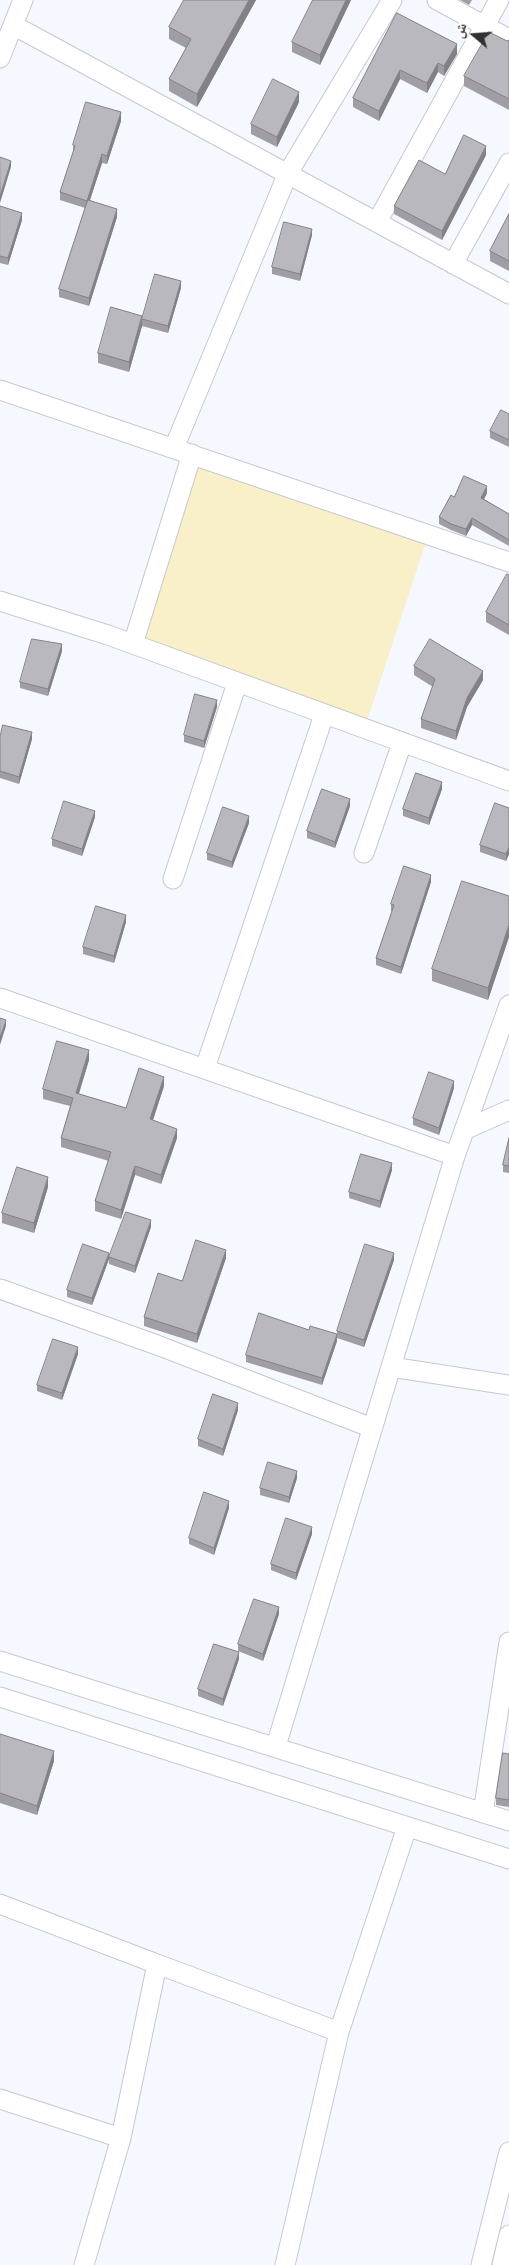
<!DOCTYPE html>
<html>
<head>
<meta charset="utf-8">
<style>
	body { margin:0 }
	#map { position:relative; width:509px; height:2265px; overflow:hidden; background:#f6f8ff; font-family:"Open Sans","Noto Naskh Arabic",sans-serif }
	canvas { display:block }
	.north { position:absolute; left:449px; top:10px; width:50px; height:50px; -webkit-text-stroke:4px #fff; paint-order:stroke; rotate:288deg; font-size:14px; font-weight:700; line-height:20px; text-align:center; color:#2f3032 }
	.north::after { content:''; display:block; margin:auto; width:18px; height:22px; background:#2f3032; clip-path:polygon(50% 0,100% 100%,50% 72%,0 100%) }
</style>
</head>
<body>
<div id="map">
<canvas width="509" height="2265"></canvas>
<div class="north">ش</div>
</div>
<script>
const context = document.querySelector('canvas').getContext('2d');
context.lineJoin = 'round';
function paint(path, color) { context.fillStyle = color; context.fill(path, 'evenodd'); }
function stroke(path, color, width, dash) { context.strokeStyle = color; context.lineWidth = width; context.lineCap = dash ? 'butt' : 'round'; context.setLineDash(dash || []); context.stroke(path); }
paint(new Path2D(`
	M 192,454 L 428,536 L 366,724 L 134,644 Z`), '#f9efc9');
const street = new Path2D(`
	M 437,0 L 509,39
	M 13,25 L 509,294
	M 0,58 L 23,0
	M 377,222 L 499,0
	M 453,264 L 509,163
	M 0,390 L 509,562
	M 174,448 L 288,173 L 392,0
	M 0,601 L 108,635 L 509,781
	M 133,644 L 192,454
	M 364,853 L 402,743
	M 173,879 L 237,683
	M 0,998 L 455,1156
	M 205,1068 L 324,715
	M 464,1130 L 509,1110
	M 0,1289 L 157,1345 L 372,1428
	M 391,1367 L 509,1385
	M 0,1661 L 509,1821
	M 0,1697 L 509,1859
	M 276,1746 L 455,1156 L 509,1005
	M 483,1813 L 509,1642
	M 0,1904 L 157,1964 L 121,2138 L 84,2265
	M 157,1964 L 339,2032
	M 0,2099 L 121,2138
	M 285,2265 L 339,2032 L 407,1827
	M 481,2265 L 509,2152
	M 502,2265 L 509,2235`);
stroke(street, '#c5c8ce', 21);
stroke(street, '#fff', 19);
paint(new Path2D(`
	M 184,0 L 256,0 L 197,107 L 169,91 L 169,79 L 186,48 L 169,39 L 169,27 Z
	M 351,0 L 320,65 L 292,52 L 292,42 Z
	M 460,0 L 472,0 L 469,5 Z
	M 397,13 L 457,54 L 444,76 L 438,72 L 427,93 L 400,79 L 379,121 L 353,107 L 353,98 Z
	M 509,40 L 509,110 L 464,86 L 464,76 Z
	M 299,102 L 277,147 L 251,134 L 251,124 Z
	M 121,121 L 107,164 L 102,163 L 90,200 L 117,217 L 89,306 L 59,297 L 59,289 L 85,208 L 60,200 L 60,192 L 73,153 L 73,145 Z
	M 486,155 L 442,240 L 394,214 L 394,206 Z
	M 0,206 L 22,220 L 8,265 L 0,263 Z
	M 509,214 L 509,271 L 490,261 L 490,251 Z
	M 312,235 L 300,281 L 272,274 L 272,267 Z
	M 181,288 L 168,333 L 142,326 L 129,372 L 98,363 L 98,353 Z
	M 509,414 L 509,447 L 490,438 L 490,431 Z
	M 487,493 L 484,499 L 509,514 L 509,546 L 472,525 L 466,536 L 451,530 L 439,524 L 439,517 L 454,497 Z
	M 509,575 L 509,635 L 486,622 L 486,612 Z
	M 62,651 L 48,696 L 20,688 L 20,682 Z
	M 414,666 L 483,680 L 467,707 L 456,740 L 421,728 L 421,719 L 433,687 L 414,675 Z
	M 217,707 L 204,748 L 184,742 L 184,735 Z
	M 0,737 L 32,739 L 19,784 L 0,778 Z
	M 442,789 L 429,825 L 403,816 L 403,809 Z
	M 350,806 L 335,848 L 307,838 L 307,831 Z
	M 509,808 L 509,854 L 506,861 L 480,852 L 480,845 Z
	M 95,817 L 82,856 L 52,846 L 52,839 Z
	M 249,823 L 232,868 L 207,860 L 207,853 Z
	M 431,882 L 401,974 L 376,965 L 376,958 L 392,911 L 391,911 L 391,904 Z
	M 509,896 L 509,937 L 488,1000 L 432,981 L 432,969 Z
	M 126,922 L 114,963 L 83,954 L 83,947 Z
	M 89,1060 L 79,1094 L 126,1108 L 164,1086 L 153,1120 L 177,1138 L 161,1184 L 135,1175 L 121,1219 L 95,1211 L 95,1201 L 109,1161 L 61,1147 L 61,1138 L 70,1106 L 43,1099 L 43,1089 Z
	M 454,1088 L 439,1135 L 413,1125 L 413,1118 Z
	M 509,1138 L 509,1173 L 503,1172 L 503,1165 Z
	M 392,1170 L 380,1208 L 349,1198 L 349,1192 Z
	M 48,1187 L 34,1233 L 2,1223 L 2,1213 Z
	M 151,1227 L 135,1273 L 109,1264 L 109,1257 Z
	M 226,1258 L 197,1343 L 144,1326 L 144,1317 L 182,1281 Z
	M 109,1259 L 92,1305 L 67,1297 L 67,1290 Z
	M 394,1260 L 364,1347 L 337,1338 L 337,1331 Z
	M 337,1341 L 322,1385 L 246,1362 L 246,1355 Z
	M 78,1354 L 62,1400 L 37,1391 L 37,1385 Z
	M 238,1410 L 223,1456 L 198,1446 L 198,1439 Z
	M 297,1478 L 289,1503 L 260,1495 L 260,1488 Z
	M 229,1508 L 214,1555 L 189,1544 L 189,1538 Z
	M 312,1534 L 296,1580 L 271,1570 L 271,1564 Z
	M 279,1614 L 263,1661 L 238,1651 L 238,1644 Z
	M 239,1659 L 223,1706 L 198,1696 L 198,1689 Z
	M 0,1734 L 54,1761 L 37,1815 L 0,1803 Z
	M 509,1754 L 509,1807 L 496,1805 L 496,1798 Z`), '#a09ea4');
paint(new Path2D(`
	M 249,0 L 256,0 L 197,107 L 197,94 Z
	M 346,0 L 351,0 L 320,65 L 320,55 Z
	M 457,44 L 457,54 L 444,76 L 444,66 Z
	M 438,63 L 438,72 L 427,93 L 427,83 Z
	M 400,70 L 400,79 L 379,121 L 379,111 Z
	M 299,92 L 299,102 L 277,147 L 277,137 Z
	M 121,112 L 121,121 L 107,164 L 107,156 Z
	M 486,146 L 486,155 L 442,240 L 442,231 Z
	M 102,154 L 102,163 L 87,209 L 87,201 Z
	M 11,161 L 11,167 L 0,203 L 0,196 Z
	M 117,209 L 117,217 L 89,306 L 89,298 Z
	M 22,213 L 22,220 L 8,265 L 8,258 Z
	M 312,229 L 312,235 L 300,281 L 300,274 Z
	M 181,281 L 181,288 L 168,333 L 168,326 Z
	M 142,316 L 142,326 L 129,372 L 129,362 Z
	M 487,486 L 487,493 L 481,505 L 481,498 Z
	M 472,518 L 472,525 L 466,536 L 466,529 Z
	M 62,644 L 62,651 L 48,696 L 48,689 Z
	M 483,671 L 483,680 L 467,707 L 456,740 L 456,731 L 467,698 Z
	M 217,700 L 217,707 L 204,748 L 204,741 Z
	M 32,732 L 32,739 L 19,784 L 19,777 Z
	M 442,782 L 442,789 L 429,825 L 429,818 Z
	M 350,799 L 350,806 L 335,848 L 335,842 Z
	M 95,811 L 95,817 L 82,856 L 82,849 Z
	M 249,816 L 249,823 L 232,868 L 232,862 Z
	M 509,847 L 509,854 L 506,861 L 506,854 Z
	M 431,875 L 431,882 L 401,974 L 401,967 Z
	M 126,915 L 126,922 L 114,963 L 114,956 Z
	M 509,925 L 509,937 L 488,1000 L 488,988 Z
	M 6,1020 L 6,1026 L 0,1045 L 0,1038 Z
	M 89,1050 L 89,1060 L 76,1102 L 76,1093 Z
	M 164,1077 L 164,1086 L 150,1129 L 150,1119 Z
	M 454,1081 L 454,1088 L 439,1135 L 439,1128 Z
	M 177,1129 L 177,1138 L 161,1184 L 161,1175 Z
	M 392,1163 L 392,1170 L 380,1208 L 380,1201 Z
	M 135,1166 L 135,1175 L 121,1219 L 121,1210 Z
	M 48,1177 L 48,1187 L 34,1233 L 34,1223 Z
	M 151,1220 L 151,1227 L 135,1273 L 135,1266 Z
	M 226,1250 L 226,1258 L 197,1343 L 197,1334 Z
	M 109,1253 L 109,1259 L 92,1305 L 92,1298 Z
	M 394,1253 L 394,1260 L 364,1347 L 364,1340 Z
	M 337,1334 L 337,1341 L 322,1385 L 322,1378 Z
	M 78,1347 L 78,1354 L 62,1400 L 62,1393 Z
	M 238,1403 L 238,1410 L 223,1456 L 223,1449 Z
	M 297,1471 L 297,1478 L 289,1503 L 289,1497 Z
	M 229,1501 L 229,1508 L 214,1555 L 214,1548 Z
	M 312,1527 L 312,1534 L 296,1580 L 296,1573 Z
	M 279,1607 L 279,1614 L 263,1661 L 263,1654 Z
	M 239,1652 L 239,1659 L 223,1706 L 223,1699 Z
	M 54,1751 L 54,1761 L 37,1815 L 37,1806 Z`), '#828186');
const building = new Path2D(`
	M 184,0 L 249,0 L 197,94 L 169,79 L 191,39 L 169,27 Z
	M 313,0 L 346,0 L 320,55 L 292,42 Z
	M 397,13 L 457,44 L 444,66 L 438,63 L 427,83 L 400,70 L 379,111 L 353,98 Z
	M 489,32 L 507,41 L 509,40 L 509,99 L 464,76 Z
	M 273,79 L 299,92 L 277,137 L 251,124 Z
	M 86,102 L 121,112 L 107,156 L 102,154 L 87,201 L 60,192 L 75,146 L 73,145 Z
	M 464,135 L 486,146 L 442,231 L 394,206 L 419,160 L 445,174 Z
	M 0,157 L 11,161 L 0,196 Z
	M 88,200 L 117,209 L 89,298 L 59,289 Z
	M 0,206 L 22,213 L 8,258 L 0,256 Z
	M 509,214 L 509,261 L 490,251 Z
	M 284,222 L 312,229 L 300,274 L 272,267 Z
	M 155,274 L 181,281 L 168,326 L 142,319 Z
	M 111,307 L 142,316 L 129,362 L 98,353 Z
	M 501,410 L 509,414 L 509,440 L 490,431 Z
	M 464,476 L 487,486 L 481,498 L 509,514 L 509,540 L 472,518 L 466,529 L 451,524 L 439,517 L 451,495 L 454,497 Z
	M 507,574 L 509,575 L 509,625 L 486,612 Z
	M 32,639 L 62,644 L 48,689 L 20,682 Z
	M 430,639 L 483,671 L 467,698 L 456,731 L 421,719 L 435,679 L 414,666 Z
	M 195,694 L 217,700 L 204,741 L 184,735 Z
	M 3,725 L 32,732 L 19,777 L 0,771 L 0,737 Z
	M 416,773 L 442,782 L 429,818 L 403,809 Z
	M 322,789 L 350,799 L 335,842 L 307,831 Z
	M 64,801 L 95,811 L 82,849 L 52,839 Z
	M 495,803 L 509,808 L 509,847 L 506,854 L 480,845 Z
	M 223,807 L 249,816 L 232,862 L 207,853 Z
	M 404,866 L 431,875 L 401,967 L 376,958 L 394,905 L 391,904 Z
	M 462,881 L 509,896 L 509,925 L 488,988 L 432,969 Z
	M 96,906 L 126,915 L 114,956 L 83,947 Z
	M 0,1018 L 6,1020 L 0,1038 Z
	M 57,1041 L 89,1050 L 76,1093 L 126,1108 L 139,1068 L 164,1077 L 150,1119 L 177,1129 L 161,1175 L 135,1166 L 121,1210 L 95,1201 L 111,1152 L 61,1138 L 73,1098 L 43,1089 Z
	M 429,1072 L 454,1081 L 439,1128 L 413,1118 Z
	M 509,1138 L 509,1166 L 503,1165 Z
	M 361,1154 L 392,1163 L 380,1201 L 349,1192 Z
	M 17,1167 L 48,1177 L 34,1223 L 2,1213 Z
	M 126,1212 L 151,1220 L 135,1266 L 109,1257 Z
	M 196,1240 L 226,1250 L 197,1334 L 144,1317 L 158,1273 L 182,1281 Z
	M 83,1244 L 109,1253 L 92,1298 L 67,1290 Z
	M 365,1244 L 394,1253 L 364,1340 L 337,1331 Z
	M 259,1313 L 309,1330 L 310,1326 L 337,1334 L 322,1378 L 246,1355 Z
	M 53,1339 L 78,1347 L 62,1393 L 37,1385 Z
	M 213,1394 L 238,1403 L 223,1449 L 198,1439 Z
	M 268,1462 L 297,1471 L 289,1497 L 260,1488 Z
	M 204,1492 L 229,1501 L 214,1548 L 189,1538 Z
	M 286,1518 L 312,1527 L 296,1573 L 271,1564 Z
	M 254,1599 L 279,1607 L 263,1654 L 238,1644 Z
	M 214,1644 L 239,1652 L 223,1699 L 198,1689 Z
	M 0,1734 L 54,1751 L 37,1806 L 0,1793 Z
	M 503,1753 L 509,1754 L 509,1800 L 496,1798 Z`);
paint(building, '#bab8bf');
stroke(building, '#828186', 1);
</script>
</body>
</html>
